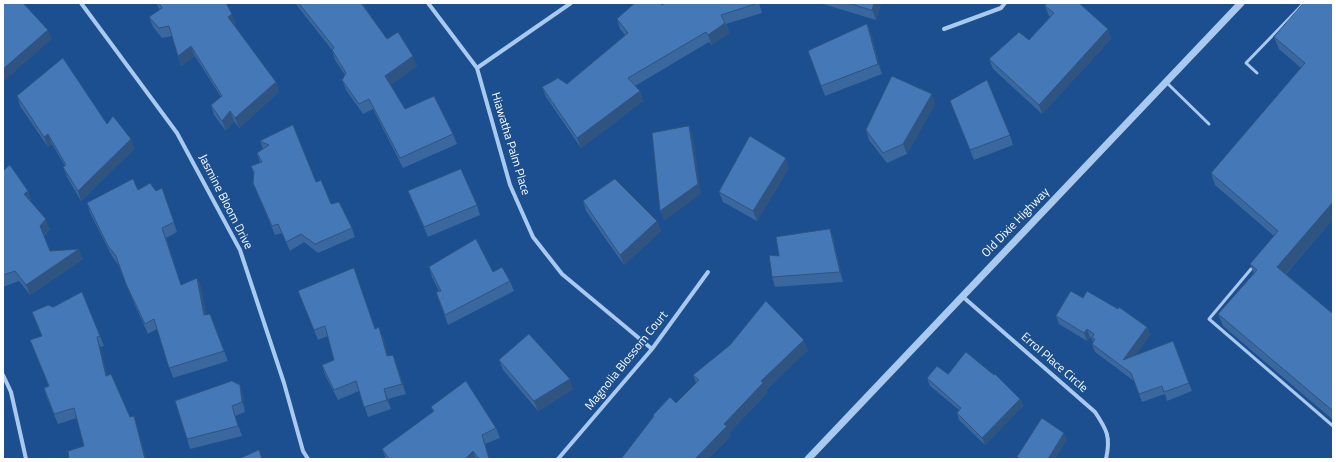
<!DOCTYPE html>
<html>
<head>
<meta charset="utf-8">
<style>
	body { margin:0 }
	#map { position:relative; width:1336px; height:462px; overflow:hidden; background:#1b4f8f; font-family:"Titillium Web",sans-serif }
	canvas { display:block }
	.frame { position:absolute; inset:0; border:4px solid #fff; pointer-events:none }
</style>
</head>
<body>
<div id="map">
<canvas width="1336" height="462"></canvas>
<div class="frame"></div>
</div>
<script>
const context = document.querySelector('canvas').getContext('2d');
context.lineJoin = 'round';
function stroke(path, color, width, dash) { context.strokeStyle = color; context.lineWidth = width; context.lineCap = dash ? 'butt' : 'round'; context.setLineDash(dash || []); context.stroke(path); }
function paint(path, color) { context.fillStyle = color; context.fill(path, 'evenodd'); }
function label(font, color, halo, rows, align = 'center') {
  context.font = font + ' "Titillium Web",sans-serif'; context.lineWidth = 3; context.setLineDash([]); context.textBaseline = 'middle'; context.strokeStyle = halo; context.fillStyle = color; for (const [text, x, y, turn = 0] of rows) {
    context.save(); context.translate(x, y); context.rotate((+turn || 0) * Math.PI / 180); context.textAlign = isNaN(turn) ? turn : align; if (halo) context.strokeText(text, 0, 0); context.fillText(text, 0, 0); context.restore();
  }
}
stroke(new Path2D(`
	M 1257,73 L 1246,63 L 1304,3
	M 1166,82 L 1209,124
	M 1251,269 L 1209,319 L 1333,426`), '#a9c9ee', 3);
stroke(new Path2D(`
	M 81,3 L 177,133 L 240,250 L 284,383 L 303,451 L 308,459
	M 428,3 L 477,68 L 510,185 L 533,237 L 562,274 L 652,349
	M 944,29 L 1001,8 L 1005,3
	M 477,68 L 571,3
	M 962,296 L 1095,412 C 1107,430 1111,437 1106,459
	M 3,375 L 11,392 L 26,459
	M 558,459 L 652,349 L 708,272`), '#a9c9ee', 4);
stroke(new Path2D(`
	M 808,459 L 1241,3`), '#a9c9ee', 7);
paint(new Path2D(`
	M 156,3 L 226,3 L 236,24 L 234,25 L 276,82 L 279,92 L 239,128 L 234,121 L 226,131 L 214,115 L 211,105 L 221,97 L 195,56 L 181,66 L 172,36 L 162,38 L 153,27 L 149,17 L 160,10 Z
	M 295,3 L 368,3 L 364,6 L 387,39 L 417,66 L 390,85 L 405,109 L 453,134 L 457,144 L 403,168 L 373,109 L 363,114 L 346,90 L 342,80 L 345,75 L 335,60 L 332,50 Z
	M 759,3 L 762,13 L 726,24 L 729,33 L 712,45 L 709,42 L 635,86 L 640,91 L 643,101 L 581,148 L 546,97 L 542,87 L 567,84 L 625,35 L 620,29 L 617,19 L 662,5 Z
	M 823,3 L 881,3 L 876,20 L 823,4 Z
	M 1333,3 L 1333,219 L 1286,274 L 1333,314 L 1333,420 L 1223,326 L 1218,314 L 1254,274 L 1250,264 L 1274,236 L 1215,185 L 1211,173 L 1301,68 L 1279,49 L 1274,37 Z
	M 1045,6 L 1108,29 L 1111,39 L 1042,114 L 993,69 L 989,59 L 1029,40 L 1050,17 L 1049,16 Z
	M 867,24 L 871,34 L 882,74 L 825,96 L 808,51 Z
	M 17,96 L 107,124 L 131,139 L 134,149 L 81,201 L 67,177 L 63,167 L 65,166 L 52,144 L 48,147 L 20,106 Z
	M 950,101 L 1010,135 L 1013,145 L 974,160 Z
	M 935,104 L 907,154 L 887,163 L 869,140 L 866,130 Z
	M 293,125 L 316,182 L 331,204 L 352,228 L 355,237 L 318,253 L 304,242 L 290,251 L 282,233 L 275,235 L 253,183 L 254,175 L 251,166 L 260,163 L 257,153 L 263,149 L 260,141 Z
	M 789,168 L 757,221 L 723,202 L 719,192 Z
	M 3,171 L 28,191 L 31,201 L 31,202 L 50,229 L 44,236 L 50,251 L 83,259 L 30,295 L 19,281 L 3,287 Z
	M 162,188 L 177,232 L 166,238 L 181,285 L 197,278 L 201,288 L 206,315 L 210,314 L 228,361 L 173,378 L 157,329 L 148,334 L 130,294 L 119,266 L 112,256 L 90,213 L 87,203 L 138,190 L 156,191 Z
	M 408,191 L 477,205 L 480,215 L 428,237 L 412,201 Z
	M 583,201 L 657,221 L 661,231 L 624,265 L 586,211 Z
	M 830,229 L 833,238 L 843,282 L 775,287 L 772,277 L 779,256 Z
	M 429,267 L 493,272 L 510,281 L 514,291 L 448,325 L 436,292 L 439,291 L 432,277 Z
	M 298,291 L 375,329 L 383,337 L 388,356 L 397,365 L 406,394 L 388,399 L 391,409 L 368,417 L 359,391 L 338,400 L 325,375 L 322,365 L 334,360 L 328,336 L 318,340 Z
	M 1083,298 L 1147,327 L 1150,335 L 1135,356 L 1173,341 L 1192,391 L 1167,401 L 1165,394 L 1142,402 L 1134,381 L 1095,352 L 1092,344 L 1093,342 L 1092,339 L 1090,337 L 1087,341 L 1059,324 L 1056,316 Z
	M 32,312 L 100,336 L 104,346 L 100,347 L 107,376 L 130,417 L 134,416 L 137,426 L 146,459 L 69,459 L 84,446 L 77,418 L 58,424 L 47,398 L 44,388 L 49,387 L 30,340 L 42,336 Z
	M 808,350 L 766,390 L 767,393 L 729,433 L 731,436 L 708,459 L 621,459 L 654,417 L 653,415 L 676,403 L 696,383 L 693,375 Z
	M 499,360 L 573,389 L 538,411 L 503,370 Z
	M 948,374 L 1020,399 L 1023,406 L 985,445 L 959,420 L 957,413 L 959,410 L 930,386 L 927,378 Z
	M 243,395 L 245,412 L 235,416 L 242,436 L 190,449 L 187,439 Z
	M 431,407 L 496,428 L 500,438 L 485,444 L 489,459 L 386,459 L 382,449 L 433,412 Z`), '#3a679d');
paint(new Path2D(`
	M 360,3 L 368,3 L 361,8 Z
	M 874,3 L 881,3 L 876,20 L 872,10 Z
	M 232,14 L 236,24 L 232,27 L 228,17 Z
	M 725,23 L 729,33 L 712,45 L 708,35 Z
	M 867,24 L 871,34 L 882,74 L 878,64 Z
	M 1108,29 L 1111,39 L 1042,114 L 1039,105 Z
	M 48,30 L 52,39 L 3,82 L 3,69 Z
	M 191,46 L 195,56 L 181,66 L 178,56 Z
	M 413,56 L 417,66 L 388,86 L 385,76 Z
	M 276,82 L 279,92 L 239,128 L 235,118 Z
	M 640,91 L 643,101 L 581,148 L 577,138 Z
	M 932,94 L 935,104 L 907,154 L 903,144 Z
	M 230,111 L 234,121 L 226,131 L 222,121 Z
	M 689,126 L 693,136 L 701,194 L 664,221 L 660,211 Z
	M 48,134 L 52,144 L 48,147 L 44,137 Z
	M 131,139 L 134,149 L 81,201 L 78,191 Z
	M 786,158 L 789,168 L 757,221 L 753,211 Z
	M 28,191 L 31,201 L 28,204 L 24,194 Z
	M 1333,202 L 1333,219 L 1281,279 L 1277,267 Z
	M 46,219 L 50,229 L 43,236 L 40,226 Z
	M 657,221 L 661,231 L 624,265 L 620,255 Z
	M 162,228 L 166,238 L 184,295 L 181,285 Z
	M 830,229 L 833,238 L 843,282 L 840,272 Z
	M 79,249 L 83,259 L 30,295 L 26,285 Z
	M 197,278 L 201,288 L 208,325 L 204,315 Z
	M 379,327 L 383,337 L 391,366 L 387,356 Z
	M 1147,327 L 1150,335 L 1126,369 L 1123,360 Z
	M 1087,329 L 1090,337 L 1087,341 L 1084,333 Z
	M 97,337 L 100,347 L 110,386 L 106,376 Z
	M 804,340 L 808,350 L 766,390 L 767,393 L 729,433 L 731,436 L 708,459 L 695,459 L 761,381 Z
	M 393,355 L 397,365 L 406,394 L 402,384 Z
	M 570,379 L 573,389 L 538,411 L 534,401 Z
	M 240,385 L 243,395 L 245,412 L 242,402 Z
	M 384,389 L 388,399 L 391,409 L 387,400 Z
	M 1020,399 L 1023,406 L 985,445 L 982,438 Z
	M 134,416 L 137,426 L 146,459 L 145,459 Z
	M 1064,433 L 1067,440 L 1055,459 L 1048,459 Z
	M 473,451 L 476,459 L 465,459 Z`), '#305480');
const building = new Path2D(`
	M 3,3 L 23,3 L 48,30 L 3,69 Z
	M 159,3 L 226,3 L 232,14 L 228,17 L 276,82 L 235,118 L 230,111 L 222,121 L 211,105 L 222,96 L 191,46 L 178,56 L 169,26 L 159,28 L 149,17 L 162,8 Z
	M 299,3 L 361,3 L 387,39 L 398,32 L 413,56 L 385,76 L 405,109 L 434,96 L 453,134 L 400,158 L 369,99 L 359,104 L 342,80 L 346,73 L 332,50 L 334,48 Z
	M 635,3 L 661,3 L 662,5 L 665,3 L 758,3 L 721,15 L 725,23 L 708,35 L 706,32 L 628,78 L 640,91 L 577,138 L 542,87 L 558,78 L 567,84 L 628,33 L 617,19 Z
	M 849,3 L 874,3 L 872,10 Z
	M 1047,3 L 1079,3 L 1108,29 L 1039,105 L 989,59 L 1019,32 L 1029,40 L 1054,13 L 1045,6 Z
	M 1304,3 L 1333,3 L 1333,202 L 1277,267 L 1333,314 L 1333,411 L 1218,314 L 1257,270 L 1250,264 L 1278,231 L 1211,173 L 1305,63 L 1274,37 Z
	M 867,24 L 878,64 L 821,86 L 808,51 Z
	M 63,58 L 107,124 L 113,116 L 131,139 L 78,191 L 63,167 L 66,165 L 48,134 L 44,137 L 17,96 Z
	M 892,76 L 932,94 L 903,144 L 883,153 L 866,130 Z
	M 987,80 L 1010,135 L 970,150 L 950,101 Z
	M 293,125 L 316,182 L 321,180 L 331,204 L 339,202 L 352,228 L 315,244 L 301,234 L 286,242 L 278,224 L 272,226 L 253,183 L 254,172 L 251,166 L 262,162 L 257,153 L 269,145 L 260,141 Z
	M 689,126 L 698,184 L 660,211 L 652,133 Z
	M 750,136 L 786,158 L 753,211 L 719,192 Z
	M 10,165 L 28,191 L 24,194 L 46,219 L 40,226 L 50,251 L 79,249 L 26,285 L 15,271 L 3,275 L 3,171 Z
	M 461,169 L 477,205 L 424,227 L 408,191 Z
	M 133,179 L 138,190 L 150,183 L 156,191 L 162,188 L 174,222 L 162,228 L 181,285 L 197,278 L 204,315 L 210,314 L 224,351 L 169,368 L 154,319 L 145,324 L 126,284 L 116,256 L 108,246 L 87,203 Z
	M 615,179 L 657,221 L 620,255 L 583,201 Z
	M 830,229 L 840,272 L 772,277 L 769,255 L 779,256 L 776,237 Z
	M 476,239 L 493,272 L 502,267 L 510,281 L 445,315 L 436,292 L 441,291 L 429,267 Z
	M 354,268 L 375,329 L 379,327 L 387,356 L 393,355 L 402,384 L 384,389 L 387,400 L 364,407 L 356,381 L 334,390 L 322,365 L 334,360 L 325,326 L 314,330 L 298,291 Z
	M 1071,291 L 1083,298 L 1087,291 L 1118,309 L 1119,307 L 1147,327 L 1123,360 L 1173,341 L 1189,383 L 1164,392 L 1162,386 L 1139,394 L 1131,373 L 1092,344 L 1095,339 L 1092,338 L 1094,334 L 1087,329 L 1084,333 L 1056,316 Z
	M 82,292 L 100,336 L 97,337 L 106,376 L 111,374 L 130,417 L 134,416 L 145,459 L 69,459 L 68,451 L 84,446 L 74,408 L 54,414 L 44,388 L 49,386 L 30,340 L 42,336 L 32,312 L 48,305 L 53,307 Z
	M 766,301 L 804,340 L 761,381 L 763,383 L 724,424 L 727,426 L 695,459 L 621,459 L 654,416 L 653,415 L 670,397 L 676,403 L 699,380 L 693,375 L 730,345 Z
	M 529,334 L 570,379 L 534,401 L 499,360 Z
	M 966,352 L 994,375 L 995,374 L 1020,399 L 982,438 L 957,413 L 961,408 L 927,378 L 937,366 L 948,374 Z
	M 232,381 L 240,385 L 242,402 L 232,406 L 238,426 L 187,439 L 175,401 Z
	M 466,381 L 496,428 L 482,435 L 489,459 L 479,459 L 473,451 L 465,459 L 389,459 L 382,449 L 434,411 L 431,407 Z
	M 1042,418 L 1064,433 L 1048,459 L 1020,459 L 1017,457 Z
	M 259,450 L 262,459 L 239,459 Z`);
paint(building, '#4478b7');
stroke(building, '#305480', 1);
label('12px', '#fff', '#1b4f8f', [
	["Hiawatha Palm Place",510,144,73],
	["Jasmine Bloom Drive",225,202,63],
	["Old Dixie Highway",1016,223,-46],
	["Magnolia Blossom Court",627,361,-51],
	["Errol Place Circle",1054,363,41]
]);
</script>
</body>
</html>
